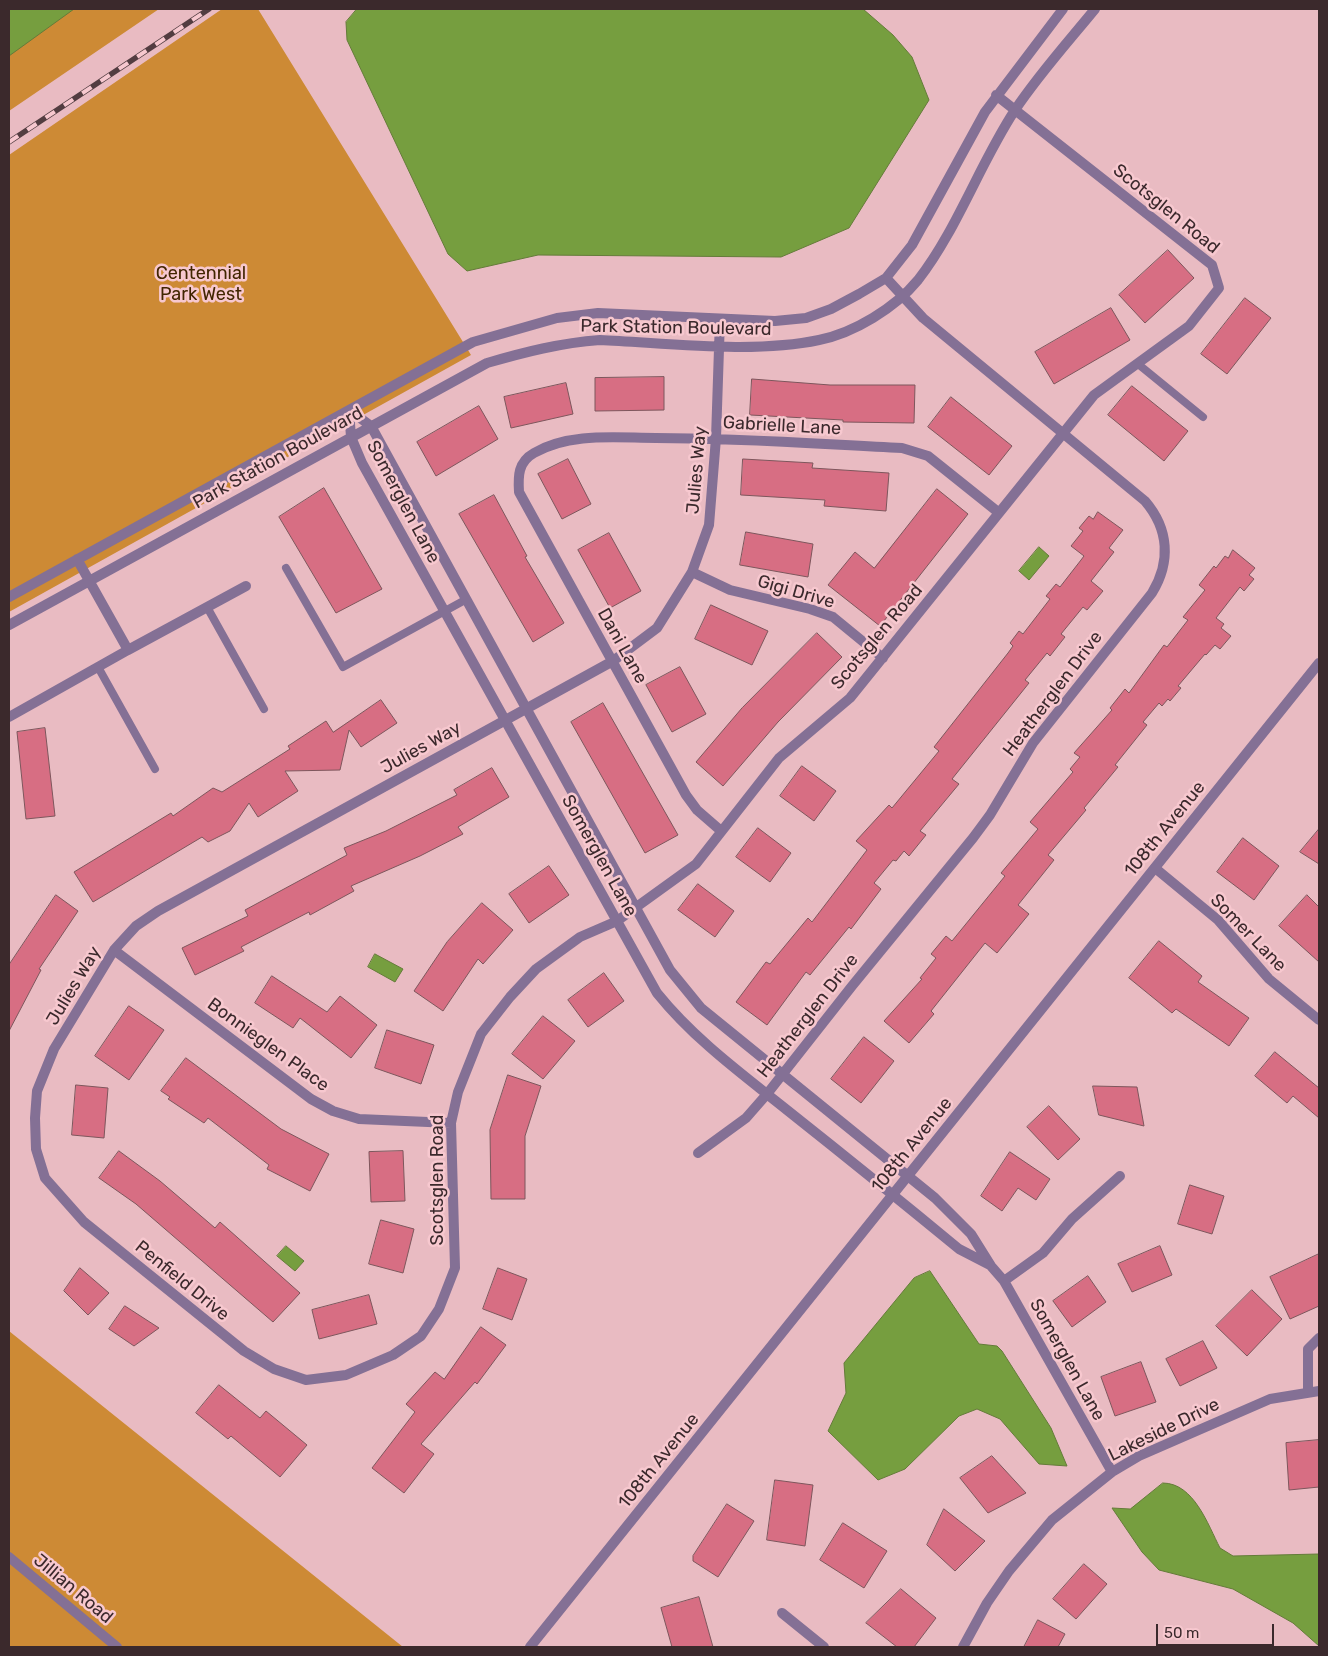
<!DOCTYPE html>
<html>
<head>
<meta charset="utf-8">
<style>
	body { margin:0 }
	#map { position:relative; width:1328px; height:1656px; overflow:hidden; background:#e9bbc2; font-family:Rubik,sans-serif }
	canvas { display:block }
	.frame { position:absolute; inset:0; border:10px solid #3b292c; pointer-events:none }
	.scale { position:absolute; left:1156px; top:1624px; width:118px; height:22px; box-sizing:border-box; border:2px solid #3b292c; border-top:0; padding-left:6px; font-size:15px; line-height:18px; white-space:nowrap; color:#3b292c; -webkit-text-stroke:4px #f7c8cf; paint-order:stroke }
</style>
</head>
<body>
<div id="map">
<canvas width="1328" height="1656"></canvas>
<div class="frame"></div>
<div class="scale">50 m</div>
</div>
<script>
const context = document.querySelector('canvas').getContext('2d');
context.lineJoin = 'round';
function paint(path, color) { context.fillStyle = color; context.fill(path, 'evenodd'); }
function stroke(path, color, width, dash) { context.strokeStyle = color; context.lineWidth = width; context.lineCap = dash ? 'butt' : 'round'; context.setLineDash(dash || []); context.stroke(path); }
function label(font, color, halo, rows, align = 'center') {
  context.font = font + ' Rubik,sans-serif'; context.lineWidth = 5; context.setLineDash([]); context.textBaseline = 'middle'; context.strokeStyle = halo; context.fillStyle = color; for (const [text, x, y, turn = 0] of rows) {
    context.save(); context.translate(x, y); context.rotate((+turn || 0) * Math.PI / 180); context.textAlign = isNaN(turn) ? turn : align; if (halo) context.strokeText(text, 0, 0); context.fillText(text, 0, 0); context.restore();
  }
}
paint(new Path2D(`
	M 9,9 L 159,9 L 9,111 Z
	M 222,9 L 258,9 L 471,355 L 9,612 L 9,155 Z
	M 9,1331 L 403,1647 L 9,1647 Z`), '#cd8a35');
const water = new Path2D(`
	M 9,9 L 74,9 L 9,56 Z
	M 357,9 L 863,9 L 893,35 L 912,57 L 929,100 L 849,228 L 781,257 L 538,255 L 467,271 L 448,254 L 347,40 L 346,22 Z
	M 1039,547 L 1049,556 L 1029,580 L 1019,571 Z
	M 375,954 L 403,969 L 395,982 L 368,967 Z
	M 286,1246 L 304,1261 L 295,1271 L 277,1256 Z
	M 930,1271 L 979,1344 L 997,1346 L 1002,1351 L 1051,1428 L 1067,1466 L 1039,1464 L 1000,1419 L 977,1409 L 959,1416 L 905,1469 L 878,1480 L 828,1431 L 846,1393 L 844,1363 L 914,1278 Z
	M 1163,1483 C 1194,1483 1208,1525 1220,1548 L 1233,1556 L 1319,1554 L 1319,1646 L 1293,1623 L 1233,1589 L 1159,1570 L 1142,1552 L 1112,1508 L 1130,1509 Z`);
paint(water, '#769e3f');
stroke(water, '#647b39', 1);
const building = new Path2D(`
	M 1168,250 L 1194,278 L 1145,323 L 1119,295 Z
	M 1245,298 L 1271,318 L 1227,374 L 1201,354 Z
	M 1111,308 L 1130,340 L 1054,384 L 1035,352 Z
	M 664,377 L 664,410 L 595,411 L 595,378 Z
	M 752,379 L 830,385 L 915,385 L 914,423 L 843,422 L 843,420 L 750,415 Z
	M 566,383 L 573,414 L 511,428 L 504,397 Z
	M 1132,386 L 1188,431 L 1164,461 L 1108,415 Z
	M 951,397 L 1012,446 L 989,475 L 928,427 Z
	M 479,406 L 498,439 L 436,476 L 417,442 Z
	M 568,459 L 591,504 L 562,519 L 538,474 Z
	M 743,459 L 813,463 L 812,468 L 889,473 L 886,511 L 824,506 L 825,500 L 741,495 Z
	M 324,488 L 382,589 L 336,613 L 279,517 Z
	M 937,489 L 968,514 L 880,626 L 828,585 L 855,552 L 874,568 Z
	M 494,495 L 527,556 L 525,557 L 564,623 L 533,642 L 459,514 Z
	M 1098,512 L 1123,530 L 1109,548 L 1114,552 L 1091,581 L 1103,591 L 1087,610 L 1083,607 L 1061,634 L 1065,637 L 1050,656 L 1047,653 L 1025,680 L 1029,683 L 952,779 L 959,784 L 920,831 L 926,835 L 909,856 L 904,851 L 896,861 L 893,860 L 874,883 L 881,889 L 851,929 L 849,927 L 810,975 L 806,972 L 767,1025 L 736,1002 L 766,962 L 770,964 L 808,918 L 812,922 L 867,850 L 856,841 L 889,805 L 892,808 L 939,751 L 934,747 L 1008,653 L 1013,646 L 1010,643 L 1019,631 L 1023,634 L 1050,599 L 1046,596 L 1056,584 L 1060,587 L 1081,560 L 1084,556 L 1071,546 L 1083,531 L 1079,528 L 1089,516 L 1093,519 Z
	M 746,532 L 813,544 L 808,577 L 740,565 Z
	M 609,533 L 641,591 L 610,608 L 578,550 Z
	M 1233,550 L 1255,568 L 1249,575 L 1254,579 L 1244,591 L 1240,587 L 1216,618 L 1224,624 L 1221,628 L 1231,636 L 1220,649 L 1215,645 L 1206,655 L 1205,654 L 1178,686 L 1181,688 L 1170,701 L 1168,699 L 1162,706 L 1159,703 L 1143,722 L 1147,725 L 1115,765 L 1118,767 L 1084,808 L 1086,810 L 1048,855 L 1054,860 L 1018,905 L 1029,914 L 997,953 L 985,943 L 931,1011 L 934,1014 L 909,1043 L 884,1021 L 922,979 L 920,978 L 936,958 L 931,954 L 946,936 L 952,941 L 1005,876 L 1001,873 L 1038,829 L 1030,822 L 1073,772 L 1070,769 L 1080,757 L 1074,753 L 1112,710 L 1110,708 L 1125,689 L 1129,693 L 1164,645 L 1167,647 L 1188,620 L 1183,617 L 1205,590 L 1199,585 L 1214,566 L 1216,568 L 1225,556 L 1228,558 Z
	M 711,605 L 768,631 L 752,665 L 695,639 Z
	M 817,633 L 842,657 L 778,722 L 723,786 L 696,762 L 742,708 Z
	M 680,667 L 706,714 L 672,732 L 646,685 Z
	M 381,700 L 397,723 L 361,747 L 349,730 L 340,770 L 285,771 L 298,791 L 258,817 L 249,803 L 230,831 L 208,842 L 202,837 L 93,902 L 74,872 L 171,813 L 173,816 L 213,788 L 222,792 L 290,749 L 288,746 L 326,721 L 333,732 Z
	M 603,703 L 678,835 L 645,853 L 571,722 Z
	M 45,728 L 55,816 L 26,819 L 17,732 Z
	M 802,766 L 836,791 L 814,821 L 780,796 Z
	M 492,768 L 509,797 L 458,827 L 463,834 L 420,856 L 351,886 L 354,891 L 310,915 L 309,912 L 241,947 L 244,951 L 195,975 L 182,948 L 248,916 L 245,910 L 347,855 L 344,848 L 386,831 L 457,795 L 454,790 Z
	M 758,828 L 791,853 L 770,882 L 736,857 Z
	M 1319,829 L 1319,864 L 1300,852 Z
	M 1243,838 L 1279,866 L 1254,900 L 1217,872 Z
	M 549,866 L 569,895 L 529,923 L 509,894 Z
	M 698,884 L 734,911 L 715,937 L 678,910 Z
	M 56,895 L 78,911 L 39,969 L 41,970 L 9,1031 L 9,965 Z
	M 1307,895 L 1319,907 L 1319,962 L 1279,926 Z
	M 482,903 L 513,930 L 483,964 L 478,959 L 443,1011 L 414,991 L 447,942 Z
	M 1159,941 L 1202,976 L 1198,982 L 1249,1018 L 1229,1046 L 1176,1009 L 1172,1013 L 1129,978 Z
	M 604,973 L 624,1001 L 588,1027 L 568,1000 Z
	M 272,976 L 327,1012 L 340,996 L 377,1025 L 351,1058 L 300,1018 L 293,1028 L 255,1003 Z
	M 129,1006 L 164,1030 L 129,1080 L 95,1056 Z
	M 543,1016 L 575,1041 L 543,1079 L 512,1054 Z
	M 387,1030 L 434,1045 L 421,1084 L 375,1068 Z
	M 864,1037 L 894,1061 L 861,1103 L 831,1079 Z
	M 1275,1052 L 1319,1088 L 1319,1118 L 1293,1096 L 1287,1103 L 1255,1076 Z
	M 186,1058 L 281,1129 L 329,1154 L 310,1191 L 267,1169 L 269,1165 L 208,1118 L 204,1123 L 168,1099 L 170,1097 L 161,1091 Z
	M 508,1075 L 541,1086 L 525,1136 L 525,1199 L 491,1199 L 490,1130 Z
	M 76,1085 L 108,1088 L 104,1138 L 72,1135 Z
	M 1093,1086 L 1137,1087 L 1144,1126 L 1099,1115 Z
	M 1049,1106 L 1080,1139 L 1058,1160 L 1027,1127 Z
	M 119,1151 L 160,1181 L 215,1228 L 220,1222 L 300,1293 L 273,1322 L 136,1204 L 99,1178 Z
	M 403,1151 L 405,1201 L 371,1202 L 369,1152 Z
	M 1010,1152 L 1050,1179 L 1036,1200 L 1018,1188 L 1002,1211 L 981,1196 Z
	M 1190,1185 L 1224,1196 L 1212,1234 L 1178,1224 Z
	M 381,1220 L 414,1229 L 403,1273 L 369,1264 Z
	M 1160,1246 L 1172,1275 L 1132,1292 L 1118,1264 Z
	M 1319,1254 L 1319,1306 L 1290,1319 L 1270,1277 Z
	M 80,1268 L 109,1293 L 88,1315 L 64,1291 Z
	M 498,1268 L 527,1279 L 512,1320 L 483,1309 Z
	M 1088,1276 L 1106,1302 L 1072,1327 L 1053,1301 Z
	M 1252,1290 L 1282,1319 L 1247,1356 L 1216,1326 Z
	M 369,1295 L 377,1324 L 319,1339 L 312,1310 Z
	M 125,1306 L 159,1328 L 134,1346 L 109,1329 Z
	M 481,1327 L 506,1345 L 477,1384 L 475,1382 L 421,1444 L 434,1454 L 404,1493 L 372,1468 L 415,1412 L 406,1404 L 435,1372 L 444,1379 Z
	M 1203,1341 L 1217,1368 L 1180,1386 L 1166,1359 Z
	M 1141,1362 L 1156,1402 L 1115,1416 L 1101,1377 Z
	M 219,1385 L 260,1418 L 266,1411 L 307,1445 L 280,1477 L 231,1436 L 228,1439 L 196,1413 Z
	M 1319,1440 L 1319,1487 L 1289,1490 L 1286,1443 Z
	M 992,1456 L 1026,1493 L 988,1513 L 960,1478 Z
	M 775,1480 L 813,1485 L 805,1546 L 767,1540 Z
	M 727,1504 L 754,1521 L 718,1577 L 693,1561 L 693,1556 Z
	M 944,1509 L 985,1541 L 955,1571 L 927,1545 Z
	M 843,1523 L 887,1551 L 864,1588 L 820,1560 Z
	M 1084,1564 L 1107,1584 L 1076,1619 L 1053,1599 Z
	M 901,1589 L 936,1618 L 914,1647 L 897,1647 L 866,1623 Z
	M 699,1597 L 713,1647 L 672,1647 L 661,1608 Z
	M 1038,1620 L 1065,1634 L 1058,1647 L 1024,1647 Z`);
paint(building, '#d76e83');
stroke(building, '#7d565c', 1);
stroke(new Path2D(`
	M 1138,364 L 1203,417
	M 286,568 L 343,667 L 465,600
	M 207,607 L 264,709
	M 98,667 L 155,769`), '#847095', 8);
stroke(new Path2D(`
	M 720,319 L 716,438 L 709,525 L 692,572 L 657,628 L 613,661 L 158,911 L 136,926 L 114,950 L 54,1049 L 37,1091 L 35,1118 L 36,1149 L 45,1178 L 84,1222 L 244,1351 L 274,1369 L 306,1380 L 346,1375 L 393,1355 L 421,1336 L 439,1309 L 455,1268 L 451,1123 L 458,1092 L 481,1034 L 510,997 L 536,969 L 580,937 L 617,921 L 696,864 L 779,758 L 850,698 L 1094,395 L 1189,326 L 1219,288 L 1212,265 L 996,95
	M 349,410 L 371,426 L 670,970 L 701,1008 L 935,1198 L 971,1234 L 991,1266 L 1004,1281 L 1112,1472
	M 349,410 L 351,437 L 362,463 L 657,993 C 694,1039 742,1074 787,1110 C 845,1156 902,1202 959,1249 L 990,1265
	M 692,572 L 730,590 L 810,609 L 833,617 L 883,658
	M 9,597 L 473,342 L 557,318 L 598,313 L 775,321 L 806,318 L 831,309 L 859,294 L 886,278 L 912,245 L 985,112 L 1063,9
	M 9,625 L 487,363 C 525,352 560,343 600,340 C 667,343 754,354 819,340 C 854,333 895,308 918,280 C 957,230 980,163 1015,110 C 1039,74 1068,42 1095,9
	M 128,650 L 246,586
	M 9,717 L 128,650 L 77,559
	M 720,830 L 697,810 L 686,795 L 519,492 C 518,476 518,462 534,453 C 570,432 617,438 656,438 C 739,438 820,444 902,448 L 928,456 L 998,512
	M 1155,868 L 1218,920 L 1269,979 L 1319,1020
	M 114,950 L 311,1099 L 333,1111 L 359,1119 L 451,1123
	M 698,1153 L 746,1118 L 767,1094 L 852,986 L 973,838 L 990,815 L 1033,743 L 1152,593 C 1171,562 1169,529 1145,501 L 923,318 L 886,278
	M 1004,1281 L 1043,1253 L 1072,1219 L 1120,1176
	M 1308,1393 L 1308,1349 L 1319,1338
	M 9,1557 L 117,1647
	M 782,1613 L 824,1647
	M 963,1647 L 987,1603 L 1009,1571 L 1052,1520 L 1112,1472 L 1139,1456 L 1270,1399 L 1319,1391`), '#847095', 10);
stroke(new Path2D(`
	M 530,1647 L 1319,663`), '#847095', 10);
const rail = new Path2D(`
	M 9,142 L 209,9`);
stroke(rail, '#533d41', 5.5);
stroke(rail, '#f7c8cf', 4, [11]);
label('18px', '#3b292c', '#f7c8cf', [
	["Scotsglen Road",1166,209,39],
	["Park Station Boulevard",676,328,1],
	["Gabrielle Lane",782,426,3],
	["Park Station Boulevard",278,458,-29],
	["Julies Way",697,470,-85],
	["Somerglen Lane",403,502,62],
	["Gigi Drive",796,592,16],
	["Scotsglen Road",877,637,-50],
	["Dani Lane",622,646,61],
	["Heatherglen Drive",1053,694,-53],
	["Julies Way",421,748,-29],
	["108th Avenue",1165,829,-51],
	["Somerglen Lane",599,856,61],
	["Somer Lane",1248,933,46],
	["Julies Way",74,986,-59],
	["Heatherglen Drive",808,1016,-52],
	["Bonnieglen Place",268,1045,36],
	["108th Avenue",912,1145,-51],
	["Scotsglen Road",438,1180,-90],
	["Penfield Drive",182,1281,39],
	["Somerglen Lane",1067,1360,61],
	["Lakeside Drive",1164,1430,-26],
	["108th Avenue",659,1461,-51],
	["Jillian Road",73,1589,40]
]);
label('18px', '#412500', '#f7c8cf', [
	["Centennial",201,274],
	["Park West",201,295]
]);
</script>
</body>
</html>
